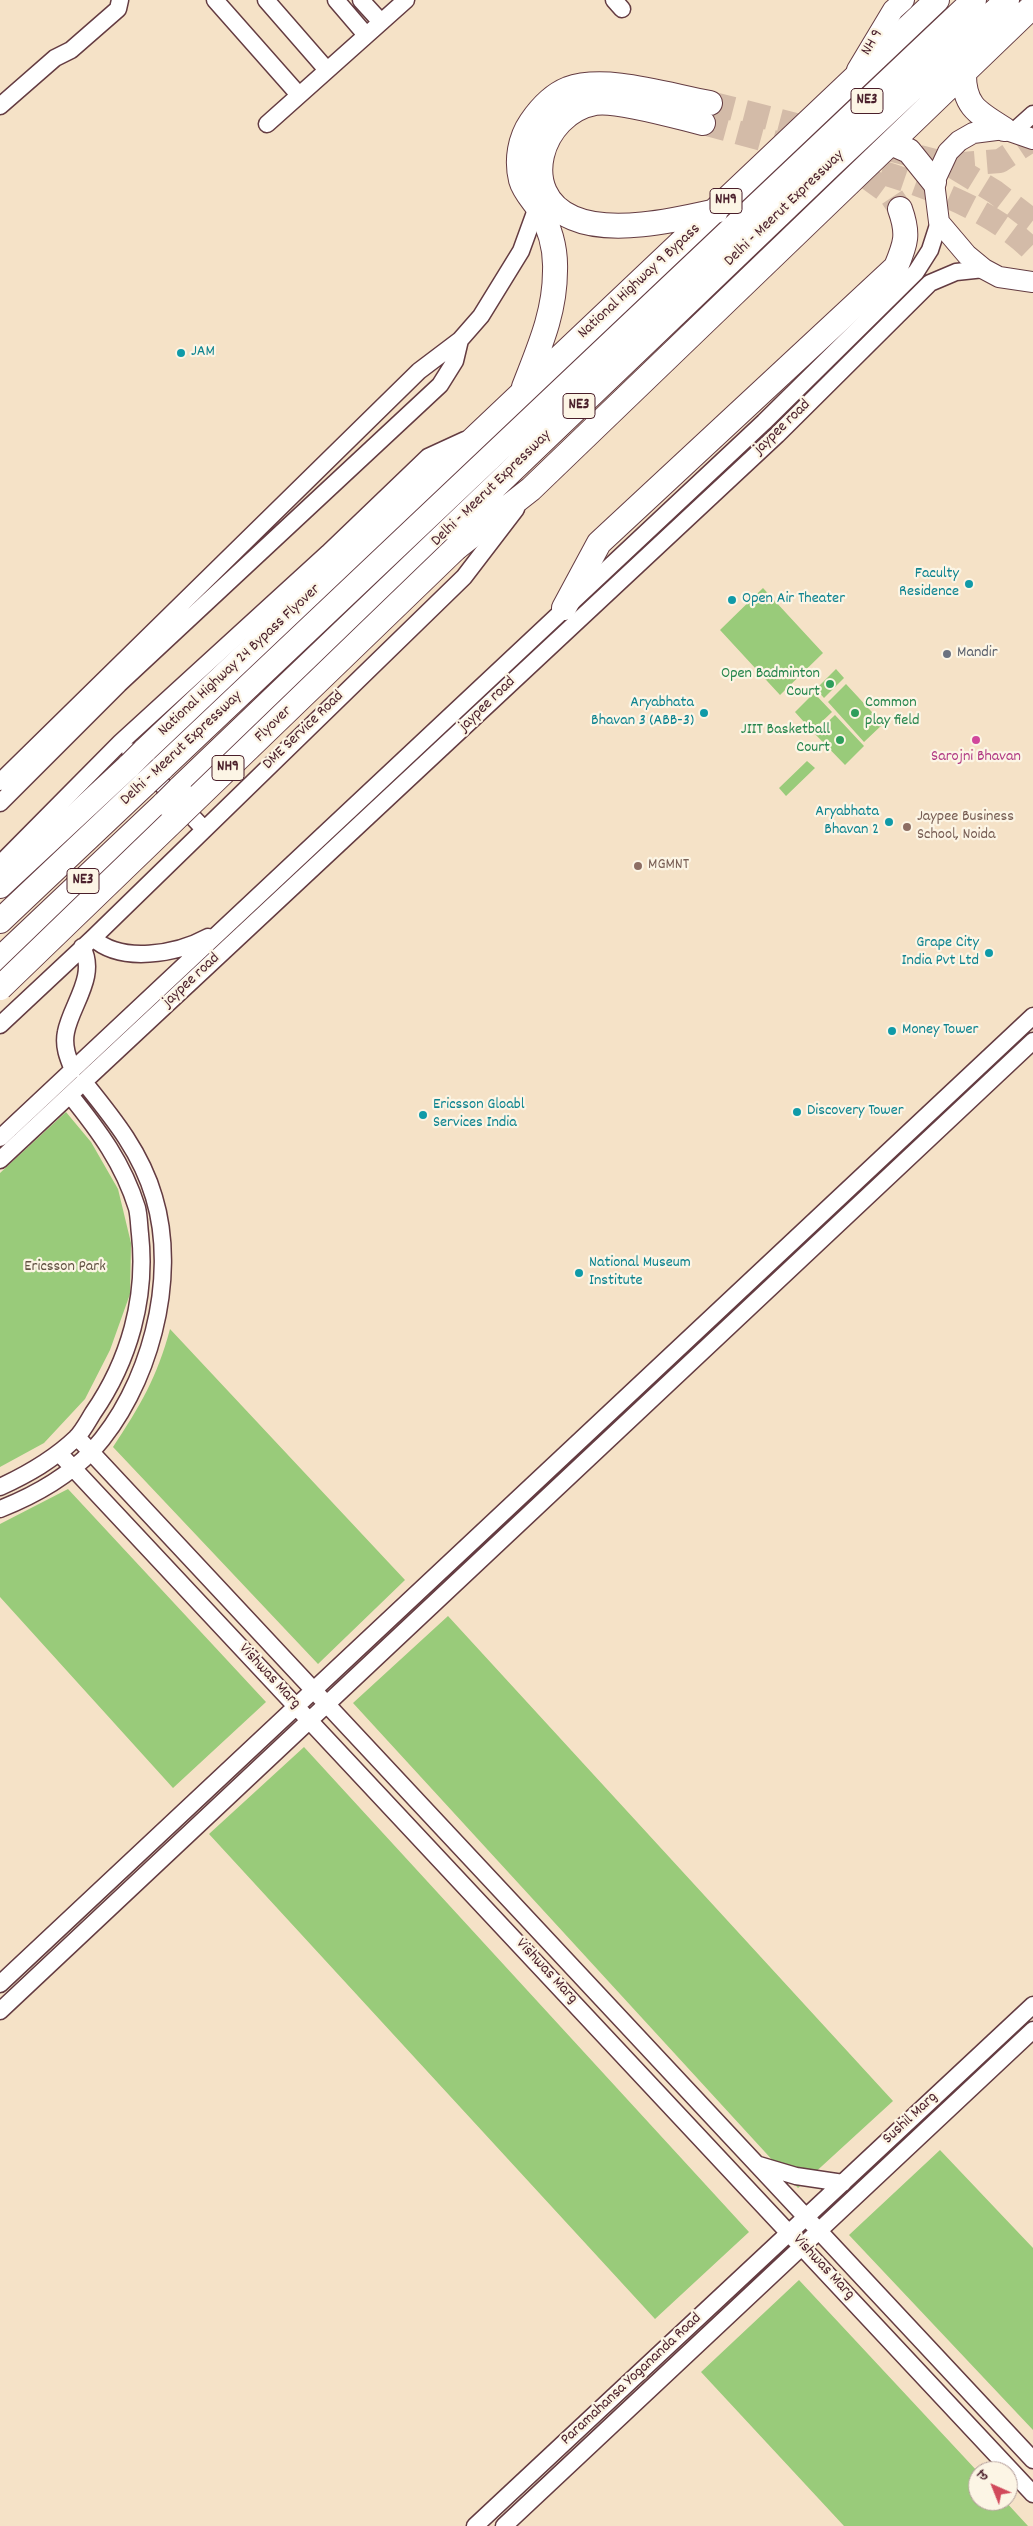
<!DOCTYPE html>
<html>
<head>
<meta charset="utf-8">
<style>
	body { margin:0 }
	#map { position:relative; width:1033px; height:2526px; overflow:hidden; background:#f5e2c7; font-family:Dekko,"Playpen Sans Deva",sans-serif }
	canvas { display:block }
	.north { position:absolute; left:968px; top:2461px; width:50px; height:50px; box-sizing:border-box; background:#fcf5e5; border:1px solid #b59f9b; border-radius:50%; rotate:316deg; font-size:14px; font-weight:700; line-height:20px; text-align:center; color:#4a1f2b }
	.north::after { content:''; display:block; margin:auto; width:18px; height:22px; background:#d1495b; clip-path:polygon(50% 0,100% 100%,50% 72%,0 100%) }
</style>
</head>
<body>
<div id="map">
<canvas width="1033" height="2526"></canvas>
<div class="north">उ</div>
</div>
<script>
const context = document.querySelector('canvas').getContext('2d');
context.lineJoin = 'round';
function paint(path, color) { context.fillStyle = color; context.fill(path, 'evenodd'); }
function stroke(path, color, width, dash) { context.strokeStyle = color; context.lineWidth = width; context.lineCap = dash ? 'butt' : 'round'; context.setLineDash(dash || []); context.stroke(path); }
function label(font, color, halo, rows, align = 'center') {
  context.font = font + ' Dekko,sans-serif'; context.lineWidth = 4.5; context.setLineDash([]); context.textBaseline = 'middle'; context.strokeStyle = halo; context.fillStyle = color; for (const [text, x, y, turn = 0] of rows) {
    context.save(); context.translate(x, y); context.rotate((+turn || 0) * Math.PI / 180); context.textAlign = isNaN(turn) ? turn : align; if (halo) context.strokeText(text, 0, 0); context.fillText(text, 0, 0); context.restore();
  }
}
paint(new Path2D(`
	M 763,588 L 823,653 L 780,695 L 720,630 Z
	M 836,669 L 844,678 L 824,698 L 816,689 Z
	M 846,684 L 883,724 L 864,742 L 828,702 Z
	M 814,693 L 832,712 L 812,731 L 795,712 Z
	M 835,715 L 864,746 L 845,765 L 815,734 Z
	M 807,761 L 815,768 L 786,796 L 779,788 Z
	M 66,1112 L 91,1142 L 118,1189 L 131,1243 L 130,1294 L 110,1350 L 85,1399 L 44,1443 L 0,1467 L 0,1173 Z
	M 170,1329 L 405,1580 L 318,1664 L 113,1447 C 140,1406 157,1378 170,1329 Z
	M 68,1489 L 266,1702 L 173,1788 L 0,1597 L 0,1524 Z
	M 448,1616 L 893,2101 L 798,2188 L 353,1703 Z
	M 304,1747 L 749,2232 L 655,2319 L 209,1834 Z
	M 940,2150 L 1033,2248 L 1033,2430 L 849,2235 Z
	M 799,2280 L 978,2472 L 978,2501 L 1005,2501 L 1028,2526 L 844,2526 L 701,2372 Z`), '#99cb7a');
stroke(new Path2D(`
	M 710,103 L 951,165 L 995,192 L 1033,221
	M 703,123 L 803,150
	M 847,162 C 909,180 987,204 1033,251
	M 951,165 L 1000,161 L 1033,139
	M 864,175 L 890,194 L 900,209`), '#d3bba8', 24, [24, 12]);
const minor = new Path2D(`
	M 215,0 L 299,95
	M 266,0 L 327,70
	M 336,0 L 366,35
	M 361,0 L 381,22
	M 614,0 L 622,9
	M 0,106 L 55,58 L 71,50 L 118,9 L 120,0
	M 267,124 L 406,0
	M 1013,132 L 1033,114
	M 130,751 L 204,829
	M 0,782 L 419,371 L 460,340 L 481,316 L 521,251 L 537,207
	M 0,803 L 119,684 L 440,385 L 455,361 L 460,340
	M 0,864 L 121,742 L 328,553 L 428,457 L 465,440
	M 93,938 C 121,964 177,954 208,937
	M 0,1025 L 93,938 L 464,577 L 516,509
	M 73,1070 C 68,1058 63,1046 66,1032 C 71,1005 98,976 82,947
	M 0,1138 L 764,422 L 916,272 L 930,250 L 939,222
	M 0,1160 L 777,435 L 930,283 L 956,272 L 984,269
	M 77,1437 L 1033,2460
	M 59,1453 L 1033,2494
	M 0,1487 C 28,1474 53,1460 76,1438 C 83,1431 88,1421 93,1413 C 129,1361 147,1298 140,1234 C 139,1226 139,1216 137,1208 C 123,1163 99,1131 70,1095
	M 0,1509 C 33,1496 67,1477 92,1451 C 149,1389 179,1279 154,1197 C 141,1152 113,1118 84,1082
	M 0,1984 L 1033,1016
	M 0,2011 L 1033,1041
	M 759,2165 L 796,2176 L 843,2183
	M 475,2526 L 1033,2005
	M 504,2526 L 1033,2030`);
const major = new Path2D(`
	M 857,70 L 893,10 L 904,0
	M 1033,139 L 1004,129 L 973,133 L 959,141 L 948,152 L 934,182 L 939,222 L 967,255 L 984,269 L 999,277 L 1033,282`);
const highway = new Path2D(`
	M 964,71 C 963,105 976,112 1004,129
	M 703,123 C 678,117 617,99 595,103 C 540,113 516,194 573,218 C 612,235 676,220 716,211
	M 891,143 L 909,151 L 934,182
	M 524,387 C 539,348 555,313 555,271 C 556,248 550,228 539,209 C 533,200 524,191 521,180 C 516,160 520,138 531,122 C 540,109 553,95 568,89 C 606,75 670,96 710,103
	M 456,548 L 531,489 L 1033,6
	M 564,608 L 599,543 L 896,267 C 906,243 909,234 900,209
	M 144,751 L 937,0
	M 161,769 L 974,0
	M 179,789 L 832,164 L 1007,0
	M 0,886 L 130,765
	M 0,921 L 146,783
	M 0,959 L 165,803`);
stroke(minor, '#643c42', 19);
stroke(major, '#643c42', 22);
stroke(highway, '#643c42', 26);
stroke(minor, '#fff', 16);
stroke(major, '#fff', 20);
stroke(highway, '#fff', 24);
const highwayBridge = new Path2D(`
	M 130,765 L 144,751
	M 146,783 L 161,769
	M 165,803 L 179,789
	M 0,988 L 456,548`);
stroke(highwayBridge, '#643c42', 26, []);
stroke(highwayBridge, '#fff', 24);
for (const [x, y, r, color] of [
	[181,353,5,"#0f9aa8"],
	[969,584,5,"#0f9aa8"],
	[732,600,5,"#0f9aa8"],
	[947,654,5,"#6b7280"],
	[830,684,5,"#2e9e5b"],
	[704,713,5,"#0f9aa8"],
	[855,713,5,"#2e9e5b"],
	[840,740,5,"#2e9e5b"],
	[976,740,5,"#d1479c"],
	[889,822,5,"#0f9aa8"],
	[907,827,5,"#8d6e63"],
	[638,866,5,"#8d6e63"],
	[989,953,5,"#0f9aa8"],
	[892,1031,5,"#0f9aa8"],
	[797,1112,5,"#0f9aa8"],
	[423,1115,5,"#0f9aa8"],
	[579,1273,5,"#0f9aa8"]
]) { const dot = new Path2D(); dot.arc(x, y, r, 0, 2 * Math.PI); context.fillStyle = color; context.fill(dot); stroke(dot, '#fcf5e5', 2); }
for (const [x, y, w] of [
	[867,101,32],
	[726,201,32],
	[579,406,32],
	[228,768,32],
	[83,881,32]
]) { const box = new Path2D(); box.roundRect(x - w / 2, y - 12.5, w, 25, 4); context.fillStyle = '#fcf5e5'; context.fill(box); stroke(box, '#4a1f2b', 1); }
label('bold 15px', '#4a1f2b', null, [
	["NE3",867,101],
	["NH9",726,201],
	["NE3",579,406],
	["NH9",228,768],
	["NE3",83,881]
]);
label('16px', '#4a1f2b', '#fcf5e5', [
	["NH 9",873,43,-59],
	["Delhi - Meerut Expressway",785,209,-44],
	["National Highway 9 Bypass",640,282,-43],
	["jaypee road",783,428,-44],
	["Delhi - Meerut Expressway",492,489,-44],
	["National Highway 24 Bypass Flyover",240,661,-43],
	["jaypee road",488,705,-44],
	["Flyover",274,725,-44],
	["DME Service Road",304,731,-44],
	["Delhi - Meerut Expressway",182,749,-43],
	["jaypee road",192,981,-43],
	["Vishwas Marg",269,1677,47],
	["Vishwas Marg",546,1972,47],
	["Sushil Marg",911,2119,-43],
	["Vishwas Marg",823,2268,47],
	["Paramahansa Yogananda Road",632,2380,-43]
]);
label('16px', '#0d838f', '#fcf5e5', [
	["JAM",191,353],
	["Faculty",959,575,"right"],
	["Residence",959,593,"right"],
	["Open Air Theater",742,600],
	["Aryabhata",694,704,"right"],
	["Bhavan 3 (ABB-3)",694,722,"right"],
	["Aryabhata",879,813,"right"],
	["Bhavan 2",879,831,"right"],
	["Grape City",979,944,"right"],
	["India Pvt Ltd",979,962,"right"],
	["Money Tower",902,1031],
	["Ericsson Gloabl",433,1106],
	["Services India",433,1124],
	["Discovery Tower",807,1112],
	["National Museum",589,1264],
	["Institute",589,1282]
], 'left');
label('16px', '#5b616d', '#fcf5e5', [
	["Mandir",957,654]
], 'left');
label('16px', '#27864d', '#fcf5e5', [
	["Open Badminton",820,675],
	["Court",820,693],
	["Common",865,704,"left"],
	["play field",865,722,"left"],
	["JIIT Basketball",830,731],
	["Court",830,749]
], 'right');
label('16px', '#b23c85', '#fcf5e5', [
	["Sarojni Bhavan",976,758]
]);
label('16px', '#785e54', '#fcf5e5', [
	["Jaypee Business",917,818],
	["School, Noida",917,836],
	["MGMNT",648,866]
], 'left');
label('16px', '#625343', '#fcf5e5', [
	["Ericsson Park",65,1268]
]);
</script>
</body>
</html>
